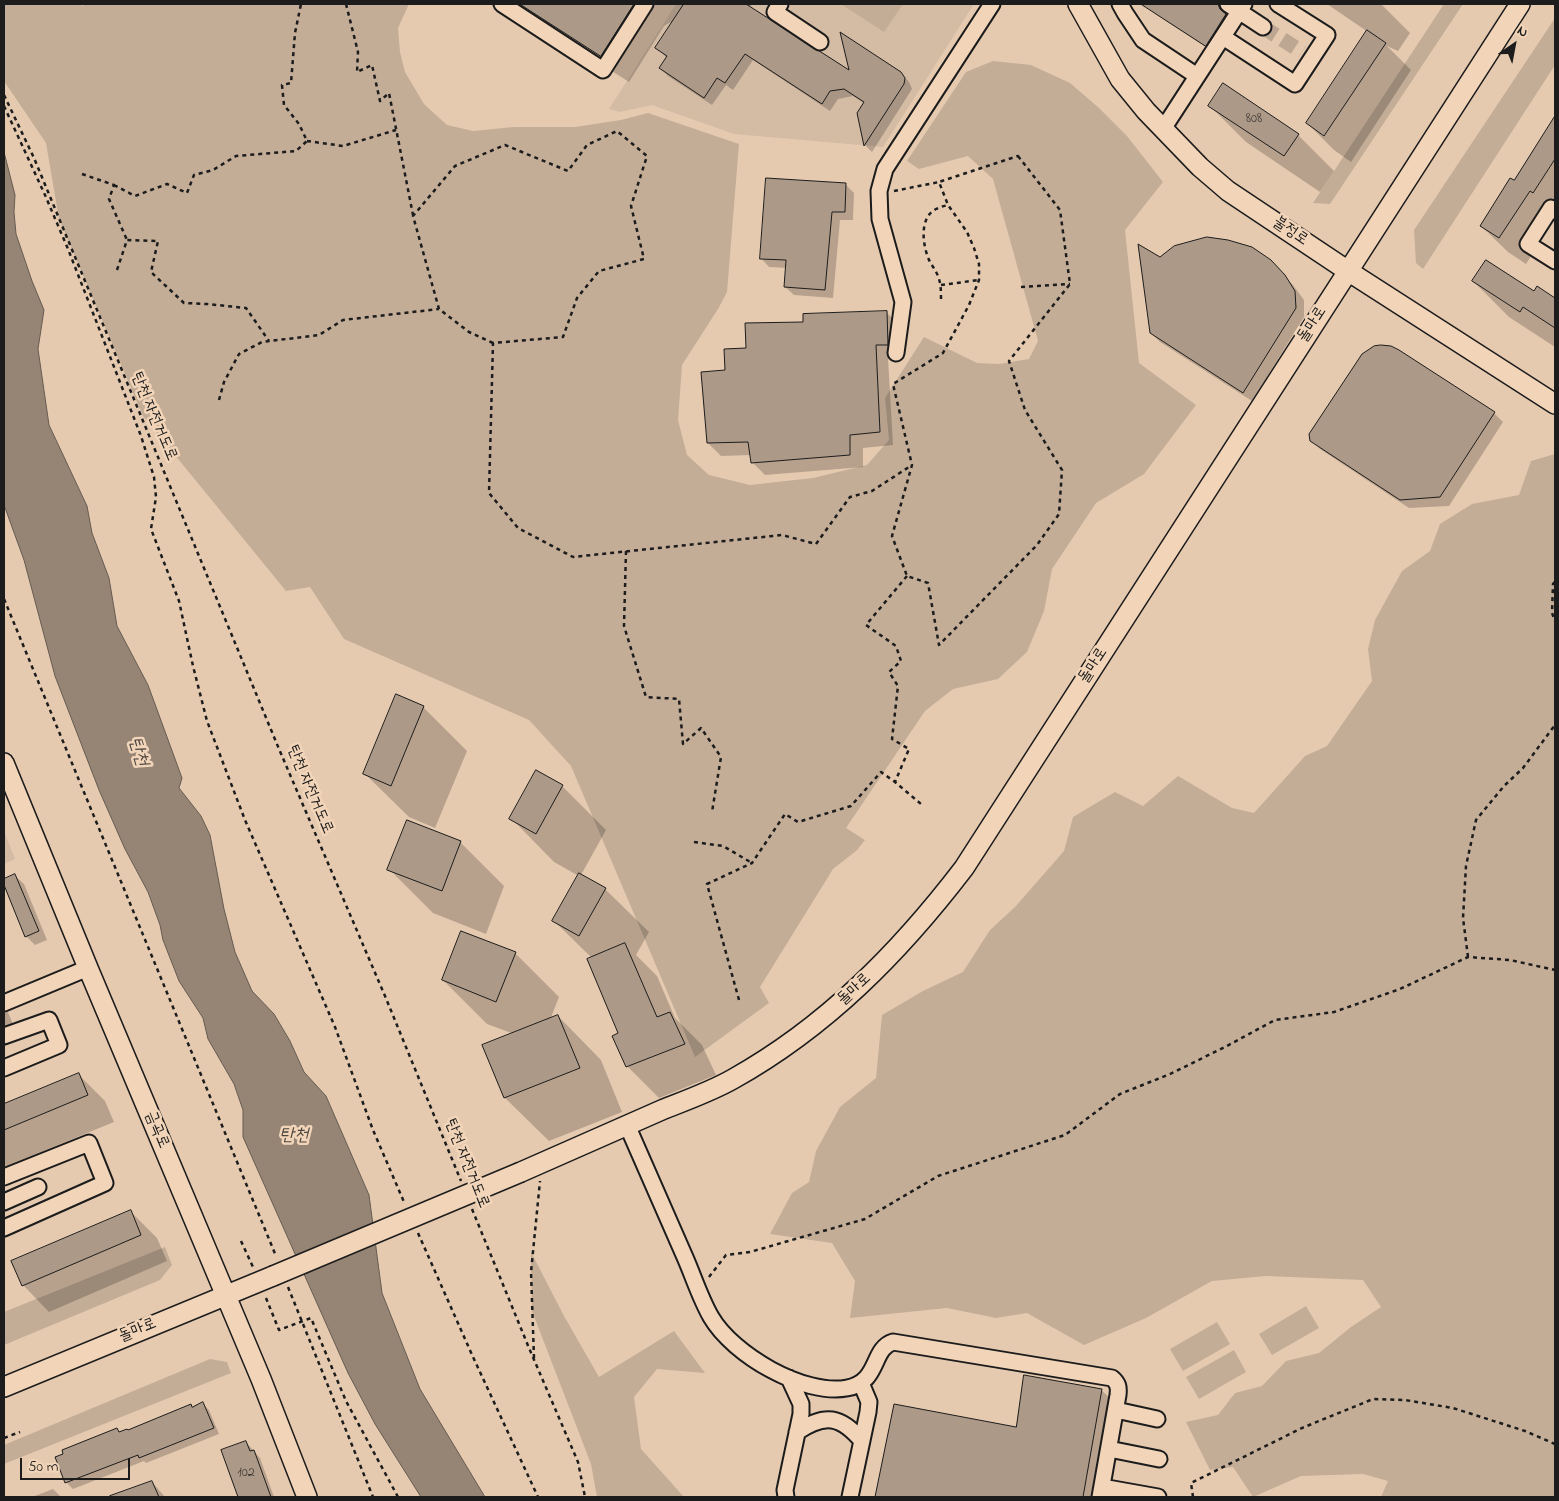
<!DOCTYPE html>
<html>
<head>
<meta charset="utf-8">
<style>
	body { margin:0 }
	#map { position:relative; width:1559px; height:1501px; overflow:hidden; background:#e5cab0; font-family:"Indie Flower",sans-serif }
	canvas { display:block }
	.frame { position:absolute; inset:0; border:5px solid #1c1c1c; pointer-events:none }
	.north { position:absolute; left:1489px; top:20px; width:50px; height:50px; -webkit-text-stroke:4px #f2d5b9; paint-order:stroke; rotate:33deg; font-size:14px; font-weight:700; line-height:20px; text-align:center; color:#1c1c1c }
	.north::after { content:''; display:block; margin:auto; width:18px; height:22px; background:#1c1c1c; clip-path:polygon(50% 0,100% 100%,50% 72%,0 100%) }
	.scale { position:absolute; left:20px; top:1458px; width:110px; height:22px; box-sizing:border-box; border:2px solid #1c1c1c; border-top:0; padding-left:6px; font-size:15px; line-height:18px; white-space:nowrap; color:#1c1c1c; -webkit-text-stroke:4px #f2d5b9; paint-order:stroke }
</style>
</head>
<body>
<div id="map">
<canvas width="1559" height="1501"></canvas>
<div class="frame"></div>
<div class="north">N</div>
<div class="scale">50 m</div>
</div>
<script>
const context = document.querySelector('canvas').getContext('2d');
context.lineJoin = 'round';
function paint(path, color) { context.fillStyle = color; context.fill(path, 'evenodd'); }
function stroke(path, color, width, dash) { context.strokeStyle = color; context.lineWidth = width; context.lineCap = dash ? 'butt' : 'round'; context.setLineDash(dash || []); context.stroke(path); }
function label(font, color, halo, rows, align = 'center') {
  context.font = font + ' "Indie Flower","Poor Story",sans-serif'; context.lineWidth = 5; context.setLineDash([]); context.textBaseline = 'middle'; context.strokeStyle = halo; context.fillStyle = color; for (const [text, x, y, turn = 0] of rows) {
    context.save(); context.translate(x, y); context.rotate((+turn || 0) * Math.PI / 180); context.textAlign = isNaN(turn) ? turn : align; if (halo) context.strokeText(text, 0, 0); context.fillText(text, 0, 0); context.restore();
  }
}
paint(new Path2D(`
	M 676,4 L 974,4 L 883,147 L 734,134 L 652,105 L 620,112 L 609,109 Z
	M 4,831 L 15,859 L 4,864 Z`), '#d4bba4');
paint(new Path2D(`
	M 4,4 L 79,4 L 83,6 L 84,4 L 409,4 L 398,28 L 400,52 L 405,72 L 424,104 L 447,125 L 473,131 L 514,127 L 575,127 L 621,120 L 648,113 L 739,144 L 727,292 L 718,309 L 682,365 L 678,420 L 687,455 L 709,475 L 750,485 L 813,478 L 867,465 L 889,440 L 885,398 L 924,337 L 977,363 L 999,364 L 1029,359 L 1038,341 L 993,179 L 968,156 L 919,169 L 907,161 L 966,72 L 993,61 L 1031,65 L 1070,83 L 1099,108 L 1127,136 L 1163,182 L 1125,230 L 1139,363 L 1196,405 L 1144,474 L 1096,503 L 1052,569 L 1044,611 L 1027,652 L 998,679 L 953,689 L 925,711 L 846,828 L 865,840 L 856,851 L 833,869 L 760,987 L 769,1003 L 695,1057 L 571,766 L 529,720 L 344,639 L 310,587 L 286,591 L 143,416 L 59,219 L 46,143 L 4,81 Z
	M 841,4 L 903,4 L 884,32 Z
	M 1444,4 L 1463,4 L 1330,204 L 1313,203 Z
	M 1555,18 L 1555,65 L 1423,269 L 1416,263 L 1414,230 Z
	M 1555,454 L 1555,1497 L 1381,1497 L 1388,1481 L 1363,1474 L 1301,1476 L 1253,1497 L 1233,1467 L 1210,1470 L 1186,1422 L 1218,1415 L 1235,1393 L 1262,1386 L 1286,1361 L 1319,1353 L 1351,1327 L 1381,1307 L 1363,1280 L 1266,1276 L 1212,1281 L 1146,1318 L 1084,1345 L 1027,1313 L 996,1318 L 947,1308 L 850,1318 L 855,1281 L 832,1243 L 770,1234 L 792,1193 L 809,1182 L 816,1151 L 840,1107 L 876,1078 L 882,1015 L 923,991 L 963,972 L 990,930 L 1015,907 L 1064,851 L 1073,817 L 1115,792 L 1143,806 L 1178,776 L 1232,808 L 1254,813 L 1305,756 L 1327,746 L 1372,681 L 1368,649 L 1375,620 L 1402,571 L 1430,551 L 1440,524 L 1472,504 L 1519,495 L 1531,461 Z
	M 165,1247 L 172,1265 L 160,1280 L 4,1345 L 4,1312 Z
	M 531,1252 L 564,1316 L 599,1377 L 674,1331 L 705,1373 L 657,1369 L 634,1397 L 641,1449 L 684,1497 L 597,1497 L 591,1464 L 532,1311 Z
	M 1306,1306 L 1319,1328 L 1272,1355 L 1259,1334 Z
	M 1217,1322 L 1230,1344 L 1183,1371 L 1170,1349 Z
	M 1234,1350 L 1246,1372 L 1199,1399 L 1186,1377 Z
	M 210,1359 L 227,1362 L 231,1373 L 4,1464 L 4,1445 Z`), '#c3ad97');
const water = new Path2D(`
	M 4,152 L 15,195 L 14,212 L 16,234 L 32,281 L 44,310 L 38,349 L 49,425 L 87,506 L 92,533 L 109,578 L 117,626 L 148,685 L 182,778 L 179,788 L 201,816 L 210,835 L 224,909 L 235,952 L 252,991 L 274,1014 L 290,1041 L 304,1072 L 326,1096 L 369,1195 L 382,1293 L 420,1389 L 485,1497 L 421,1497 L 375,1424 L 348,1373 L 243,1137 L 243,1110 L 234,1084 L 208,1039 L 203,1018 L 179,981 L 163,940 L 160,925 L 148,892 L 125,849 L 99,790 L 55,676 L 24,560 L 4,505 Z`);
paint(water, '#968575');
stroke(water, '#655b51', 1);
paint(new Path2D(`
	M 513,4 L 752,4 L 750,8 L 851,73 L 901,73 L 909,82 L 912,89 L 872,152 L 865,145 L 859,113 L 865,104 L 853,96 L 838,99 L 830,111 L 753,60 L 733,90 L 726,85 L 712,105 L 668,76 L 660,68 L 667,58 L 657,48 L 674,22 L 669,23 L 664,26 L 629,82 L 526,16 Z
	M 1148,4 L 1218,5 L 1227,14 L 1228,17 L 1215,53 L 1155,14 L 1146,6 Z
	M 1327,4 L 1381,4 L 1410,33 L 1398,51 L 1387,46 L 1411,70 L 1351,162 L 1334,150 L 1307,123 L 1368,32 Z
	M 1210,106 L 1298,135 L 1334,171 L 1320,192 L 1246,142 Z
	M 1555,118 L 1555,219 L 1526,264 L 1508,252 L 1481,226 L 1514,182 Z
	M 846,185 L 854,193 L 853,220 L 840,220 L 833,298 L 794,295 L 785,287 L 787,268 L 769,267 L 761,258 Z
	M 1160,259 L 1270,261 L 1293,285 L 1304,300 L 1304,317 L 1252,401 L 1160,342 L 1151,333 Z
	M 1473,281 L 1534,293 L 1537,288 L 1555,299 L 1555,347 L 1509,317 Z
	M 886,312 L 899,325 L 900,357 L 888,358 L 893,445 L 863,448 L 863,467 L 765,475 L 752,462 L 751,455 L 721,456 L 708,443 L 727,371 L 748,350 L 804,323 Z
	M 1494,413 L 1503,422 L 1449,506 L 1409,508 L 1320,449 L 1311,440 Z
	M 423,707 L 467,751 L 435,828 L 409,817 L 365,774 Z
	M 562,786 L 606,830 L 581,875 L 605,889 L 649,932 L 636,955 L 657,976 L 675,1018 L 702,1045 L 716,1075 L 659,1098 L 627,1066 L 620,1034 L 592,958 L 554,921 L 579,876 L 554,862 L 511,818 Z
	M 460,842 L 504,886 L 486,934 L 433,913 L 389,869 Z
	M 15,876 L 24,884 L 47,940 L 35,945 L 26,936 L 4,882 L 4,880 Z
	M 515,953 L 559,997 L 550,1020 L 558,1016 L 601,1060 L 622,1112 L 549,1141 L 505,1098 L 484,1046 L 514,1034 L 487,1024 L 443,980 Z
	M 4,1003 L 13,1024 L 4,1027 Z
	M 78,1074 L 105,1101 L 114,1122 L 4,1167 L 4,1106 Z
	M 131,1212 L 157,1238 L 167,1261 L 49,1312 L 23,1285 Z
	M 1101,1390 L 1110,1398 L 1093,1497 L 876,1497 L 895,1405 L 1017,1429 Z
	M 203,1404 L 209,1410 L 219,1434 L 146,1463 L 144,1461 L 73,1489 L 67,1483 L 57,1458 L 117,1429 L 120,1433 L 128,1431 Z
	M 246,1442 L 260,1458 L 274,1497 L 239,1497 L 223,1451 Z
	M 152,1482 L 165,1497 L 130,1497 L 127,1491 Z
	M 53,1489 L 61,1497 L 32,1497 Z`), '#0003');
const building = new Path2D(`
	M 520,4 L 634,4 L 601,56 Z
	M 684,4 L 746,4 L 849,70 L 840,32 L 901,72 L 905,78 L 904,84 L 864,146 L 857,113 L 864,102 L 844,89 L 830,91 L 822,104 L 745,54 L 725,83 L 717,78 L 704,98 L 659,68 L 667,56 L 655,48 Z
	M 1141,4 L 1218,4 L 1220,9 L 1226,14 L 1206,46 Z
	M 1367,30 L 1386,43 L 1324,136 L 1306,123 Z
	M 1223,83 L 1299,134 L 1284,156 L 1208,106 Z
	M 1555,116 L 1555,159 L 1533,193 L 1530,191 L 1499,238 L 1480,226 L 1510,178 L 1514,180 Z
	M 766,178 L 846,183 L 845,212 L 832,212 L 825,290 L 784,287 L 786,260 L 760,259 Z
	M 1207,237 L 1228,240 L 1252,247 L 1271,260 L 1285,275 L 1295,291 L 1296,308 L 1243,393 L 1150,333 L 1138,244 L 1160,257 L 1174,246 Z
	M 1486,260 L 1534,291 L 1537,286 L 1555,298 L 1555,328 L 1523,307 L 1520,312 L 1472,281 Z
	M 887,311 L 888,345 L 876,345 L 880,432 L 850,435 L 850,455 L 751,463 L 748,442 L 707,443 L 701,372 L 725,370 L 724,349 L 746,348 L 745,323 L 803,322 L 803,314 Z
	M 1381,345 L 1391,346 L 1399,350 L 1495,412 L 1440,497 L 1400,500 L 1310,441 L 1309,434 L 1362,354 L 1374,346 Z
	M 396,694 L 424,706 L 391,786 L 363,774 Z
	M 536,770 L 563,785 L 536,834 L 509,819 Z
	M 407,820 L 461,841 L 442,891 L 387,870 Z
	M 579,873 L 606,888 L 579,936 L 552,921 Z
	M 15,874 L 39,931 L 25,937 L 4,885 L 4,879 Z
	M 461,931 L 516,952 L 496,1002 L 442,980 Z
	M 625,943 L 657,1017 L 670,1012 L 685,1044 L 626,1067 L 612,1036 L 618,1033 L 587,959 Z
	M 558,1015 L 580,1068 L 504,1098 L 482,1045 Z
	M 79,1073 L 88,1095 L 4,1130 L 4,1104 Z
	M 131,1210 L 141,1235 L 22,1286 L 11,1261 Z
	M 1024,1375 L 1102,1389 L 1083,1497 L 875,1497 L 894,1404 L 1016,1427 Z
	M 203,1402 L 214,1428 L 139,1458 L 138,1455 L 65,1483 L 55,1457 L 63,1454 L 62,1450 L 117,1428 L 119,1432 L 127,1429 L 128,1430 L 191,1404 L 192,1407 Z
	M 246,1441 L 250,1451 L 254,1450 L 271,1497 L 238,1497 L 221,1450 Z
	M 152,1481 L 159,1497 L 111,1497 L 110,1496 Z`);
paint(building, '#ac9987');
stroke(building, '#1c1c1c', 1);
stroke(new Path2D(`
	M 1263,27 L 1302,52`), '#bda792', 15, [15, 8]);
const minor = new Path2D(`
	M 502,4 L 603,70 L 645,4
	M 780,4 L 775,12 L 820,42
	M 1120,4 L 1125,13 L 1143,40 L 1197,76
	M 1228,4 L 1263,27
	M 1223,37 L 1295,84 L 1327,35 L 1278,4
	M 1163,129 L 1244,4
	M 1555,211 L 1551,208 L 1528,244 L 1555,261
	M 896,353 L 903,302 L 880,219 L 879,191 L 885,169 L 992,4
	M 4,1003 L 88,968
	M 4,1036 L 49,1020 L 59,1045 L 4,1068
	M 627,1125 C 646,1168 665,1211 684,1255 C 693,1275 700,1298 711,1317 C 733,1355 804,1396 847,1388 C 880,1382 871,1349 893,1342 L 1112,1378 C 1118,1383 1119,1387 1118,1395 L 1100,1497
	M 4,1177 L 89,1143 L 105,1183 L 4,1228
	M 4,1202 L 38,1187
	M 1116,1410 L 1157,1419
	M 797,1432 C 825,1413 841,1416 862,1441
	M 1109,1449 L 1159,1459
	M 1102,1487 L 1158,1497
	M 786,1497 L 785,1490 L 801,1414 L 801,1404 L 789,1378
	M 850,1497 L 868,1412 L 869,1402 L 861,1383`);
const major = new Path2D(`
	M 1078,4 L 1120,79 L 1146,111 L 1200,167 L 1228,191 L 1348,271 L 1555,404
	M 4,763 L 88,968 L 261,1379 L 307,1497
	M 521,1172 C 569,1151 616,1130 664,1109 C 687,1100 712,1091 733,1079 C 826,1027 899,953 964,868 L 1520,4
	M 4,1387 L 273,1276`);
stroke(minor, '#1c1c1c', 19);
stroke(major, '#1c1c1c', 22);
stroke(new Path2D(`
	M 346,4 L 358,52 L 357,72 L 372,65 L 380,101 L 389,93 L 413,215
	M 4,95 L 34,158 L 279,749 L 385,996 L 461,1181
	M 4,106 L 45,195 L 68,249 L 141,436 L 154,477 L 156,497 L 151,529 L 179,601 L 193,666 L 207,721 L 245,820 L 335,1027 L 373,1130 L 404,1202
	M 307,141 L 343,146 L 396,130
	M 1018,156 L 1060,210 L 1070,284 L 1009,361 L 1025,410 L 1062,470 L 1059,514 L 1037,545 L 939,645 L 928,583 L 907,576 L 892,536 L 912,465 L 893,384 L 943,353 L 969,305 L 979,280 L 979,264 L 974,248 L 967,232 L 948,205 L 939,182 Z
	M 82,174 L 114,185 L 109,199 L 127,240
	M 114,185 L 135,196 L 167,184 L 187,193 L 194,175 L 213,170 L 236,156 L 296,151 L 307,141 L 299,124 L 284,105 L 282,85 L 291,83 L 295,33 L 301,4
	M 894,191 L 939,182
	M 117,270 L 127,240 L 158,241 L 151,272 L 184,303 L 207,304 L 246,308 L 269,341
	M 941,285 L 979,280
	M 1021,287 L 1070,284
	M 941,299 C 941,291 941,284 938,276 C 936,271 933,267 930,262 C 923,248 918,218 936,209 C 940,207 944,206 948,205
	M 493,343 L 469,332 L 439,309 L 413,216 L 455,166 L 505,145 L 568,171 L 587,145 L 617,131 L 647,156 L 631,206 L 644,259 L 599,271 L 577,298 L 563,337 L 493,343 L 489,493 L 518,528 L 573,557 L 782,535 L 816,544 L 850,497 L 872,491 L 912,465
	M 219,400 L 224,382 L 239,354 L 262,342 L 319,335 L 343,320 L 439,309
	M 626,551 L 624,626 L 646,697 L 679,699 L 683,744 L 701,728 L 721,757 L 712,812
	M 907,576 L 866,625 L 896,646 L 901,661 L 889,672 L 898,686 L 892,739 L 909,749 L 895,782 L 921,804
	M 1555,582 L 1553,584 L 1552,613 L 1555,621
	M 4,599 L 276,1256
	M 694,842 L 723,846 L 752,863
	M 1468,957 L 1463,918 L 1466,866 L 1476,820 L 1504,786 L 1523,768 L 1555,725
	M 739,1000 L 707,884 L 752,863 L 785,814 L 798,822 L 851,806 L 881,772 L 895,782
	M 472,1209 L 529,1348 L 578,1462 L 585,1497
	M 418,1233 L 473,1357 L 538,1497
	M 241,1241 L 253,1267
	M 709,1277 L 726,1255 L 750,1252 L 865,1219 L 938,1176 L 1065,1135 L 1120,1094 L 1170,1074 L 1225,1047 L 1275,1020 L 1334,1012 L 1400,989 L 1468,957 L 1510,960 L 1555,970
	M 288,1287 L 373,1497
	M 266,1298 L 279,1330 L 311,1318 L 346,1401 L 398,1497
	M 534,1358 L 531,1272 L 540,1181
	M 4,1438 L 20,1432
	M 1193,1497 L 1191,1483 L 1302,1428 L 1373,1399 L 1405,1400 L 1453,1408 L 1525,1431 L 1555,1444`), '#1c1c1c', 2.5, [4, 4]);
stroke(minor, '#f2d5b9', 15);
stroke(major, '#f2d5b9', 19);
const majorBridge = new Path2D(`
	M 273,1276 L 521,1172`);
stroke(majorBridge, '#1c1c1c', 22, []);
stroke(majorBridge, '#f2d5b9', 19);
label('14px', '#403b37', null, [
	["808",1254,120],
	["102",246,1474]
]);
label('16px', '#1c1c1c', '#f2d5b9', [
	["불정로",1290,232,34],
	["돌마로",1313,325,-57],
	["탄천 자전거도로",153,417,67],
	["돌마로",1094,666,-57],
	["탄천 자전거도로",309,790,67],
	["돌마로",855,990,-43],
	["금곡로",156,1130,67],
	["탄천 자전거도로",466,1164,68],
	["돌마로",138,1331,-22]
]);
label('italic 18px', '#4d4640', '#f2d5b9', [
	["탄천",137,752,73],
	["탄천",294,1137]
]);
</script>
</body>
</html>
